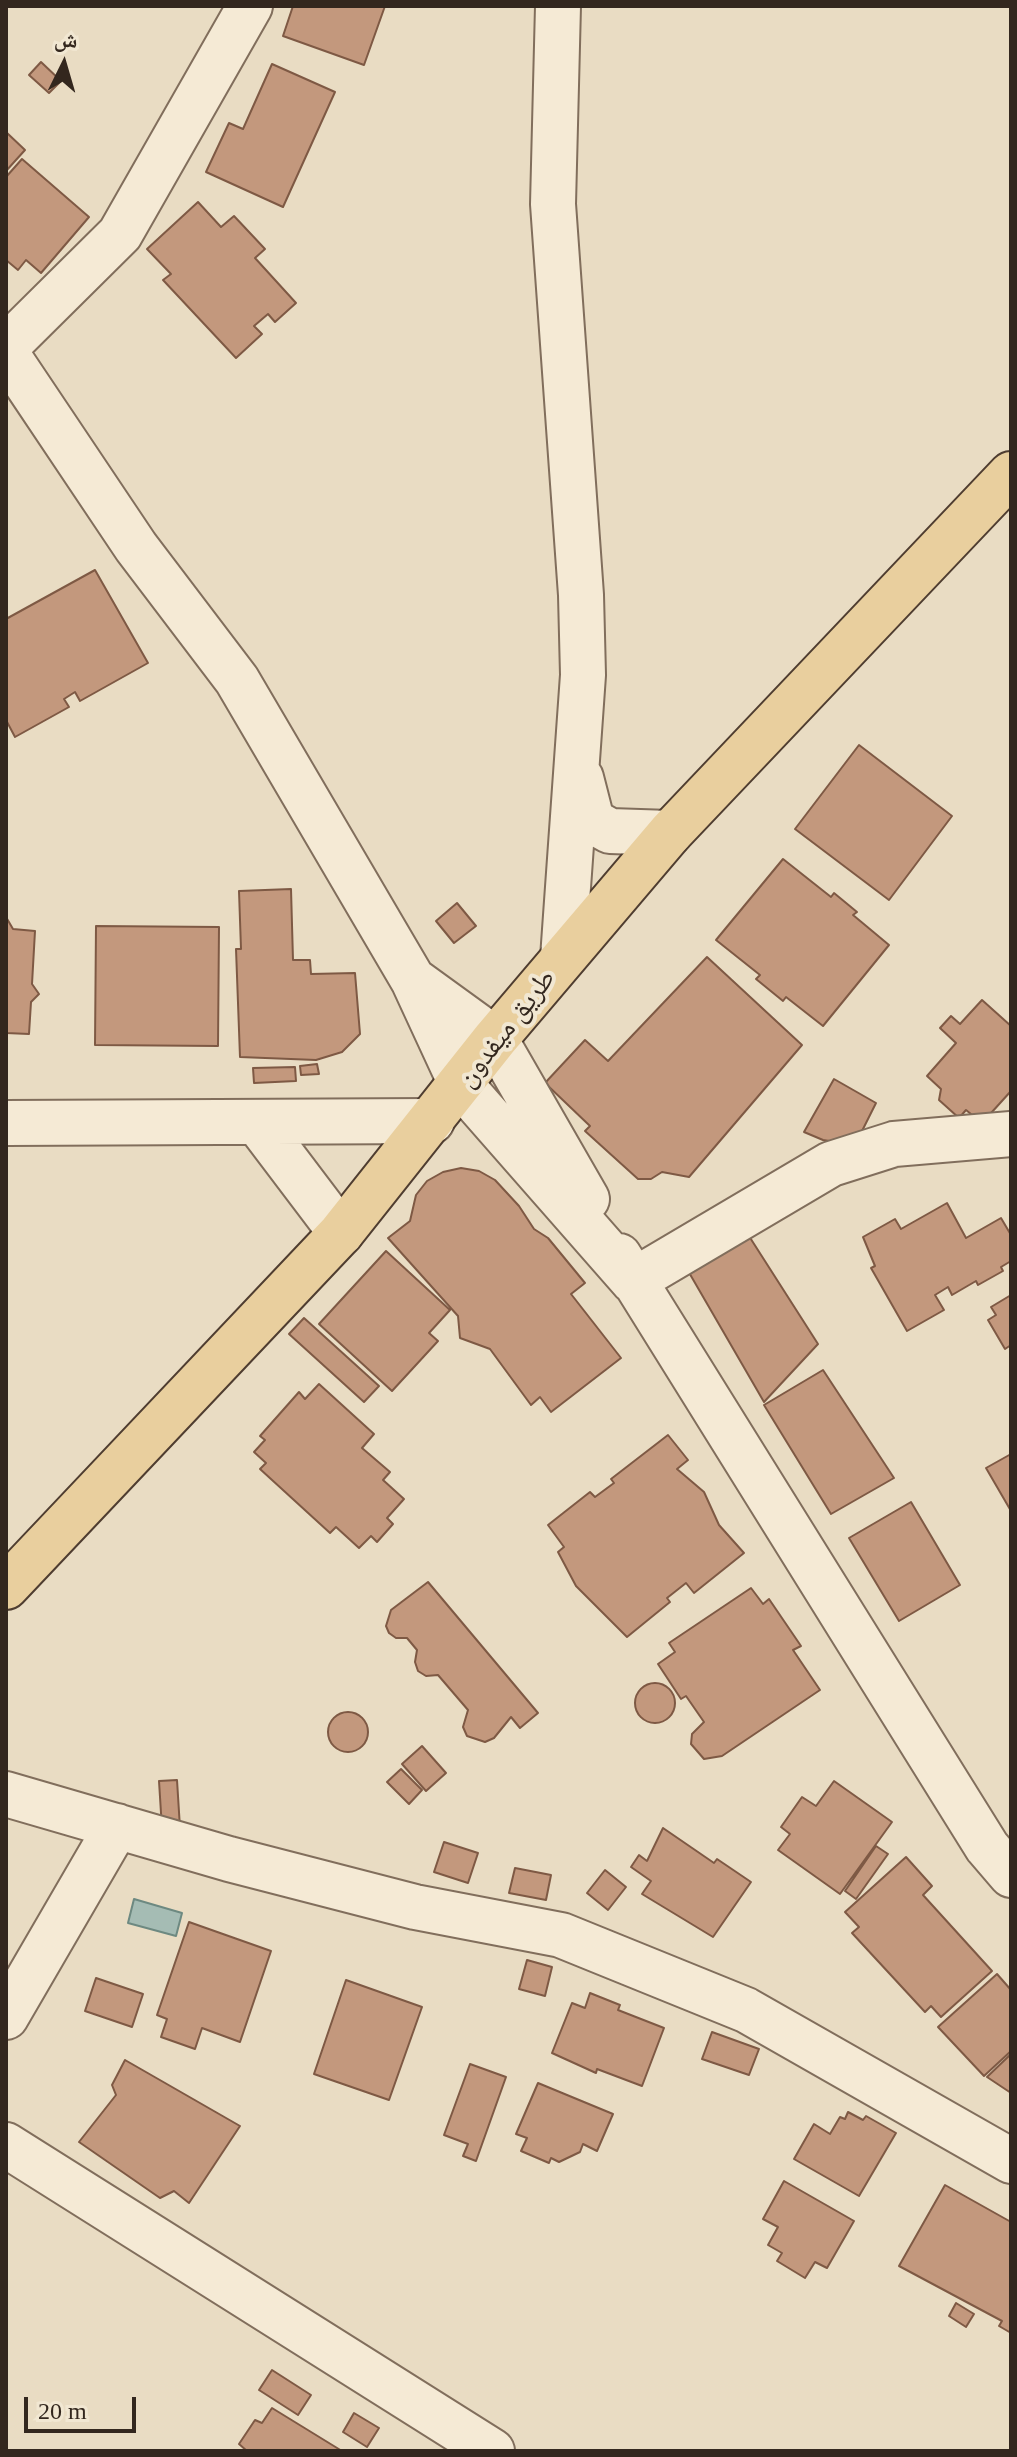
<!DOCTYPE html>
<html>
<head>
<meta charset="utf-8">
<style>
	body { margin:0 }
	#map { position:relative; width:1017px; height:2457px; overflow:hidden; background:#e9dcc3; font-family:"Times New Roman","Noto Naskh Arabic",serif }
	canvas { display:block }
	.frame { position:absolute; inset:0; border:8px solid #33271e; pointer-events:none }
	.north { position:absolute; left:24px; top:24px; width:80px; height:80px; -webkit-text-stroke:6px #f1e7d2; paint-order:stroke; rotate:5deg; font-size:22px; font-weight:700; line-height:32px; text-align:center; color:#33271e }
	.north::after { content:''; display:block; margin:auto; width:28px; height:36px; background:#33271e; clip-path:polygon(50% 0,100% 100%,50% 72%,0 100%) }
	.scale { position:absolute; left:24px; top:2397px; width:112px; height:36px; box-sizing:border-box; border:4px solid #33271e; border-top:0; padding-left:10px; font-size:24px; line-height:28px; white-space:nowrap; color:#33271e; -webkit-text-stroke:6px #f1e7d2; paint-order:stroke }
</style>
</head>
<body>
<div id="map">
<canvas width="1017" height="2457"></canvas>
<div class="frame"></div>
<div class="north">ش</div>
<div class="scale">20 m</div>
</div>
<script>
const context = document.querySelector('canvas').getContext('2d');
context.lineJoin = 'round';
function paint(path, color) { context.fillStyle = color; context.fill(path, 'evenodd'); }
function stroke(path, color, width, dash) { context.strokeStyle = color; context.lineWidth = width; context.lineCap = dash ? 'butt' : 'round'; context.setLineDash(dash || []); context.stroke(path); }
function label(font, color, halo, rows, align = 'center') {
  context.font = font + ' "Times New Roman","Noto Naskh Arabic",serif'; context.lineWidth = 8; context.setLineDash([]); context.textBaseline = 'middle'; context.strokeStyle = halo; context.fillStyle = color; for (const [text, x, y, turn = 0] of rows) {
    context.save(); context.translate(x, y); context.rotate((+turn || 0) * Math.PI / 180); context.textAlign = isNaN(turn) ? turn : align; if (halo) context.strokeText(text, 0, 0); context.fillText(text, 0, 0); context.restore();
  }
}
const water = new Path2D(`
	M 134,1899 L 182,1913 L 176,1936 L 128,1923 Z`);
paint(water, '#a5bcb4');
stroke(water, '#6d8981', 2);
const building = new Path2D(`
	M 293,6 L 385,6 L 364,65 L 283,36 Z
	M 41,62 L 61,81 L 49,93 L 29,75 Z
	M 272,64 L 335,92 L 283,207 L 206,172 L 229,123 L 243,129 Z
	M 6,132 L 25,150 L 6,171 Z
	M 22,159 L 89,217 L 41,273 L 26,260 L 18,270 L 6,260 L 6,177 Z
	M 198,202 L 221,227 L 234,216 L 265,249 L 255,258 L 296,303 L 275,322 L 268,314 L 254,326 L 262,334 L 236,358 L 163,280 L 171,274 L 147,249 Z
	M 95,570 L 148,663 L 80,701 L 75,692 L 64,699 L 69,707 L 15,737 L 6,720 L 6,619 Z
	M 859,745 L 952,816 L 889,900 L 795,829 Z
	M 783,859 L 831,897 L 834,893 L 857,912 L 853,915 L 889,945 L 823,1026 L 786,997 L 783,1001 L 756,979 L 760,975 L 716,940 Z
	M 291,889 L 293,960 L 310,960 L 311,974 L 355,973 L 360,1034 L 342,1052 L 316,1060 L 240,1057 L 236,949 L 241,949 L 239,891 Z
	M 457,903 L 476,926 L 454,943 L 436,921 Z
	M 6,917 L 13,929 L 35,931 L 32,984 L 39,994 L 31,1002 L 29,1034 L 6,1033 Z
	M 96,926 L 219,927 L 218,1046 L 95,1045 Z
	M 707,957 L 802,1045 L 689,1177 L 662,1172 L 651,1179 L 638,1179 L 585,1131 L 590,1126 L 545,1083 L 585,1040 L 608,1061 Z
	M 982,1000 L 1011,1026 L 1011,1091 L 982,1123 L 966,1110 L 959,1118 L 939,1100 L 941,1089 L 927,1076 L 956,1043 L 940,1028 L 951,1016 L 960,1024 Z
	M 317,1064 L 319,1074 L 301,1075 L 300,1066 Z
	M 295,1067 L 296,1081 L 254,1083 L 253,1068 Z
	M 834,1079 L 876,1103 L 855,1145 L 823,1140 L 804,1132 Z
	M 461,1168 L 479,1171 L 495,1180 L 519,1206 L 534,1229 L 548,1238 L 585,1283 L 571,1294 L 621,1358 L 551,1412 L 540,1397 L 531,1405 L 490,1349 L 460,1338 L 458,1316 L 388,1238 L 410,1221 L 416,1195 L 427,1181 L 443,1172 Z
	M 947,1203 L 966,1238 L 1001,1218 L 1011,1235 L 1011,1261 L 1001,1267 L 1003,1271 L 978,1285 L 976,1281 L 952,1295 L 948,1287 L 935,1295 L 944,1310 L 907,1331 L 871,1268 L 875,1266 L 863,1237 L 895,1219 L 901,1229 Z
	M 740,1222 L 818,1344 L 764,1402 L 680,1257 Z
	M 386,1251 L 450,1310 L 429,1333 L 438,1341 L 392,1391 L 319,1324 Z
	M 1011,1295 L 1011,1345 L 1005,1349 L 988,1320 L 996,1315 L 991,1307 Z
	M 304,1318 L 379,1386 L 364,1402 L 289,1334 Z
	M 823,1370 L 894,1478 L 831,1514 L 764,1405 Z
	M 319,1384 L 374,1434 L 362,1448 L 390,1472 L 383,1480 L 404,1499 L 387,1518 L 393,1524 L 377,1542 L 371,1536 L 359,1548 L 336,1527 L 330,1533 L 260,1469 L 266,1463 L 254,1452 L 265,1440 L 260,1436 L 299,1392 L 305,1399 Z
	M 668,1435 L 688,1460 L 677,1469 L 704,1492 L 719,1525 L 744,1553 L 694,1593 L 686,1583 L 667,1598 L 670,1602 L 627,1637 L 576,1586 L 558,1552 L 564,1547 L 548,1525 L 590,1492 L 595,1497 L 614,1483 L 611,1479 Z
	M 1011,1454 L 1011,1511 L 986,1468 Z
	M 911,1502 L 960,1585 L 899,1621 L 849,1538 Z
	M 428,1582 L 538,1713 L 520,1728 L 511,1717 L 494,1738 L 485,1742 L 467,1736 L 463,1727 L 468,1710 L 438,1675 L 426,1676 L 418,1671 L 415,1662 L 417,1650 L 407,1638 L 396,1638 L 389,1633 L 386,1626 L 391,1610 Z
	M 751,1588 L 763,1604 L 769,1599 L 801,1646 L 793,1650 L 820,1690 L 722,1756 L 704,1759 L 691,1744 L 692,1734 L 704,1722 L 686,1696 L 681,1699 L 658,1664 L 675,1652 L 669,1643 Z
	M635 1703a20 20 0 1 1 40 0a20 20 0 1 1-40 0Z
	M328 1732a20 20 0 1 1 40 0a20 20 0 1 1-40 0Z
	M 422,1746 L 446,1773 L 426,1791 L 402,1764 Z
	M 401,1769 L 422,1790 L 409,1804 L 387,1782 Z
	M 177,1780 L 180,1828 L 162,1829 L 159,1781 Z
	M 834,1781 L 892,1822 L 840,1894 L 778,1850 L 790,1834 L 781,1827 L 802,1797 L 816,1806 Z
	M 663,1828 L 714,1863 L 717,1859 L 751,1882 L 713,1937 L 642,1894 L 651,1881 L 631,1867 L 639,1855 L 647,1861 Z
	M 444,1842 L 478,1853 L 468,1883 L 434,1872 Z
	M 876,1846 L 888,1854 L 856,1899 L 845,1891 Z
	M 906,1857 L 932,1886 L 923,1895 L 992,1971 L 941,2017 L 931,2006 L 925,2012 L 852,1933 L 859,1927 L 845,1912 Z
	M 515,1868 L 551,1875 L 546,1900 L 509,1893 Z
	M 605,1870 L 626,1887 L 608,1910 L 587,1893 Z
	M 189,1922 L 271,1951 L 240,2042 L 202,2028 L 195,2049 L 161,2037 L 167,2019 L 157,2015 Z
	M 527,1960 L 552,1967 L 545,1996 L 519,1989 Z
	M 997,1974 L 1011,1990 L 1011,2051 L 984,2076 L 938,2027 Z
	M 96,1978 L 143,1994 L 132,2027 L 85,2011 Z
	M 346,1980 L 422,2007 L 389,2100 L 314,2074 Z
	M 590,1993 L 620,2005 L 618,2010 L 664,2028 L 642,2086 L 597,2069 L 596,2073 L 552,2053 L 572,2003 L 585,2008 Z
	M 712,2032 L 759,2049 L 749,2075 L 702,2059 Z
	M 1011,2054 L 1011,2093 L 987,2077 Z
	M 125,2060 L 240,2126 L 189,2203 L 174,2191 L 160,2198 L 79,2142 L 116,2095 L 112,2085 Z
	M 470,2064 L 506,2077 L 476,2161 L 463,2156 L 468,2144 L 444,2135 Z
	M 538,2083 L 613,2114 L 597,2151 L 583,2144 L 580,2152 L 559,2162 L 551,2158 L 549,2163 L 521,2151 L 527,2138 L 516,2134 Z
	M 848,2112 L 863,2120 L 866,2116 L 896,2133 L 859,2196 L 794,2159 L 814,2124 L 830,2134 L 840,2117 L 845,2119 Z
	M 784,2181 L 854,2221 L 827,2268 L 815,2262 L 805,2278 L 777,2261 L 782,2253 L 768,2245 L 778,2227 L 763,2219 Z
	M 945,2185 L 1011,2222 L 1011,2333 L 999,2326 L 1002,2321 L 899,2266 Z
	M 956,2303 L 974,2314 L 966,2327 L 949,2316 Z
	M 272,2370 L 311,2395 L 298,2415 L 259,2390 Z
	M 272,2408 L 342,2451 L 247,2451 L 239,2444 L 255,2420 L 262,2423 Z
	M 354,2413 L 379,2428 L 367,2447 L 343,2432 Z`);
paint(building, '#c3987d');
stroke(building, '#7e5944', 2);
const minor = new Path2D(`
	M 558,6 L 553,204 L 581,595 L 583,675 L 563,958
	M 6,347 L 120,234 L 250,6
	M 6,353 L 136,547 L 237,680 L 413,980 L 462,1086 L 633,1281
	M 581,778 L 592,821 L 610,831 L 670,833
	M 415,981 L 495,1039 L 587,1199
	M 257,1122 L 341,1233
	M 6,1123 L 432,1121
	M 619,1256 L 987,1847 L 1011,1875
	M 633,1281 L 831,1164 L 894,1144 L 1011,1134
	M 6,1794 L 229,1859 L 415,1907 L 561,1935 L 746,2010 L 1011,2161
	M 6,2017 L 117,1826
	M 6,2145 L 492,2451`);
const major = new Path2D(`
	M 6,1587 L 341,1233 L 495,1039 L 670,833 L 1011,474`);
stroke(minor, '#816e5c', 48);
stroke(major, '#4f3d30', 48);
stroke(minor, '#f5ead5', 44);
stroke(major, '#e9cf9e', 44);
label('28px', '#33271e', '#f1e7d2', [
	["طريق ميفدون",507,1029,-52]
]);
</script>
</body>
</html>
